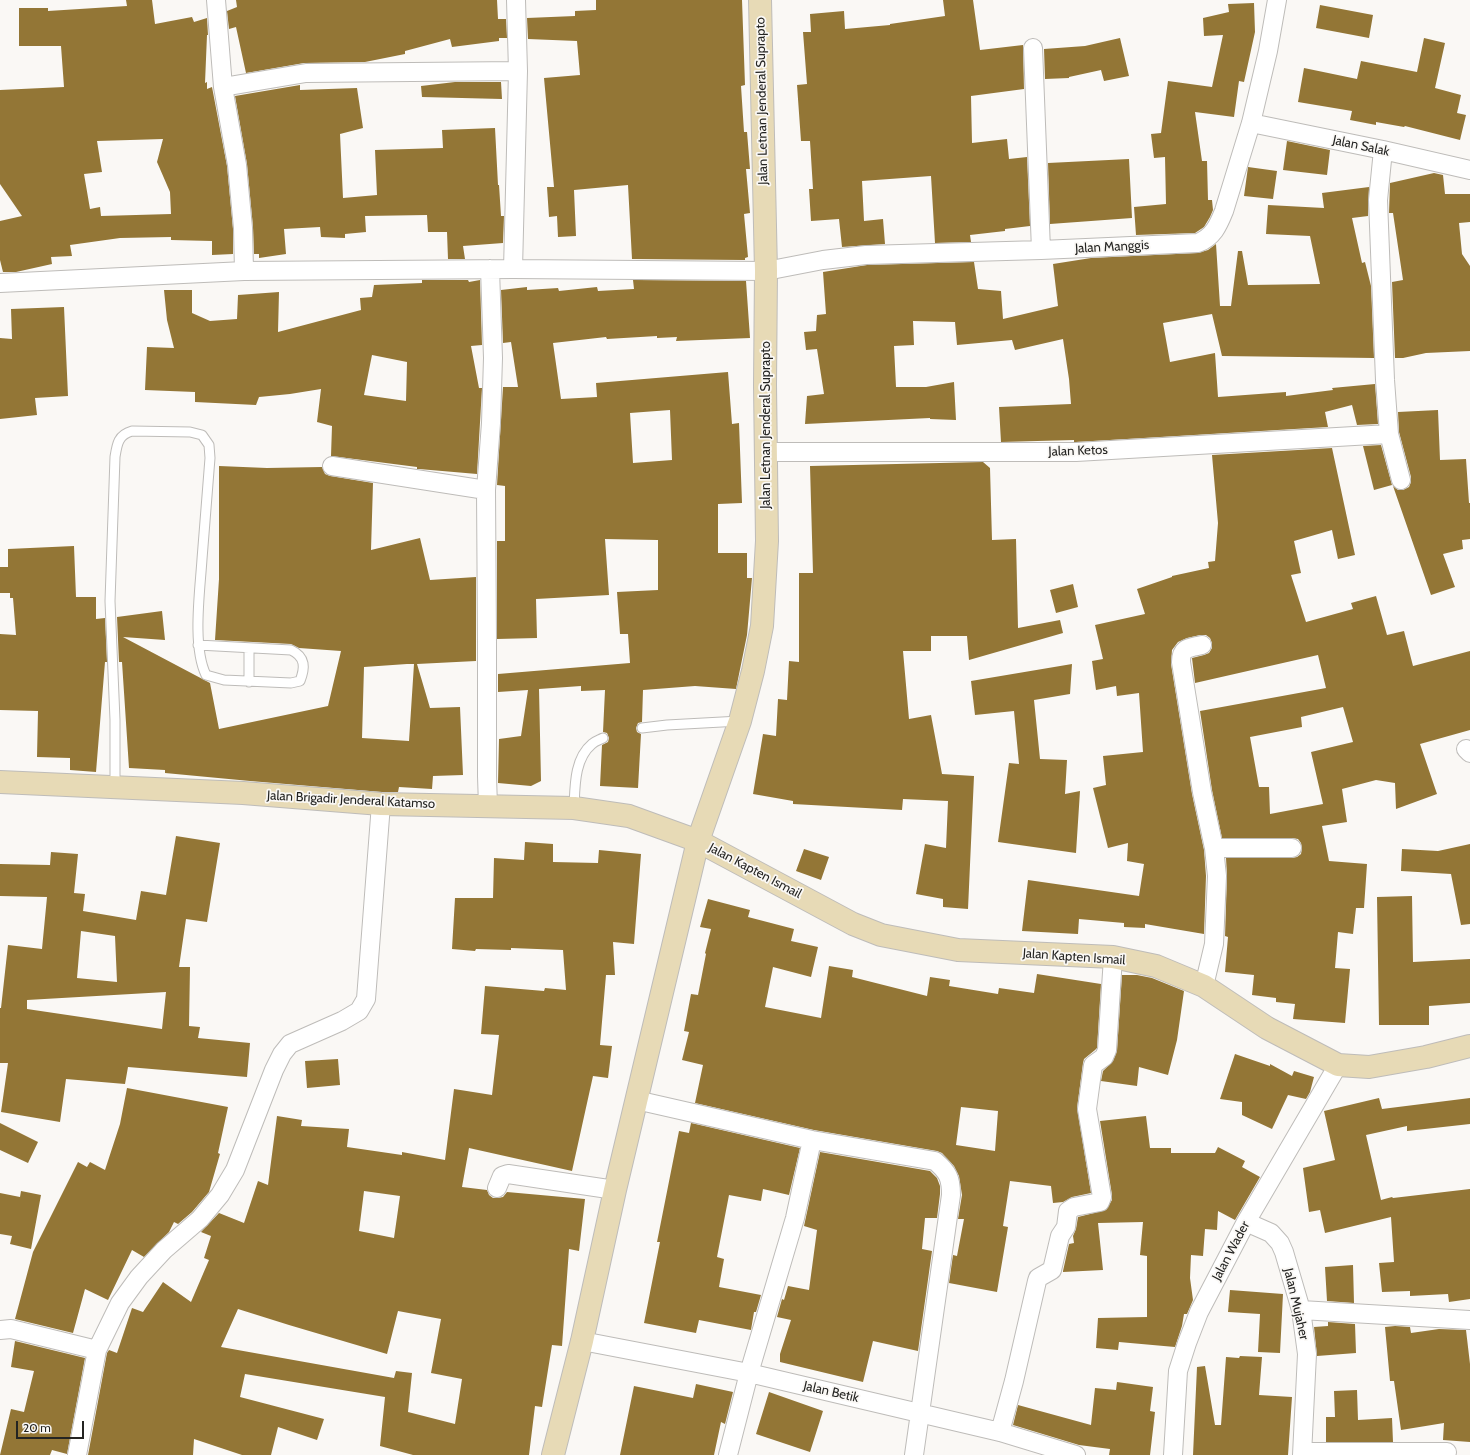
<!DOCTYPE html>
<html>
<head>
<meta charset="utf-8">
<style>
	body { margin:0 }
	#map { position:relative; width:1470px; height:1455px; overflow:hidden; background:#faf8f5; font-family:Cabin,sans-serif }
	canvas { display:block }
	.scale { position:absolute; left:16px; top:1421px; width:68px; height:18px; box-sizing:border-box; border:2px solid #242422; border-top:0; padding-left:5px; font-size:12px; line-height:14px; white-space:nowrap; color:#242422; -webkit-text-stroke:3px #faf8f5; paint-order:stroke }
</style>
</head>
<body>
<div id="map">
<canvas width="1470" height="1455"></canvas>
<div class="scale">20 m</div>
</div>
<script>
const context = document.querySelector('canvas').getContext('2d');
context.lineJoin = 'round';
function paint(path, color) { context.fillStyle = color; context.fill(path, 'evenodd'); }
function stroke(path, color, width, dash) { context.strokeStyle = color; context.lineWidth = width; context.lineCap = dash ? 'butt' : 'round'; context.setLineDash(dash || []); context.stroke(path); }
function label(font, color, halo, rows, align = 'center') {
  context.font = font + ' Cabin,sans-serif'; context.lineWidth = 3.5; context.setLineDash([]); context.textBaseline = 'middle'; context.strokeStyle = halo; context.fillStyle = color; for (const [text, x, y, turn = 0] of rows) {
    context.save(); context.translate(x, y); context.rotate((+turn || 0) * Math.PI / 180); context.textAlign = isNaN(turn) ? turn : align; if (halo) context.strokeText(text, 0, 0); context.fillText(text, 0, 0); context.restore();
  }
}
paint(new Path2D(`
	M 126,0 L 152,0 L 155,24 L 192,17 L 194,22 L 207,18 L 208,35 L 207,35 L 205,83 L 207,82 L 207,89 L 212,87 L 227,166 L 233,229 L 233,254 L 212,255 L 212,241 L 171,240 L 171,237 L 120,238 L 70,245 L 72,256 L 51,257 L 52,264 L 16,272 L 3,272 L 0,260 L 0,221 L 22,216 L 0,184 L 0,90 L 64,87 L 61,46 L 19,46 L 19,8 L 48,8 L 48,11 L 127,6 ZM 163,139 L 157,162 L 170,192 L 171,214 L 101,216 L 100,207 L 90,209 L 84,174 L 102,172 L 97,141 Z
	M 236,0 L 497,0 L 498,19 L 506,19 L 507,38 L 499,38 L 499,41 L 452,47 L 450,39 L 405,51 L 405,54 L 365,62 L 304,63 L 246,73 L 236,27 L 229,29 L 227,11 L 237,7 Z
	M 596,0 L 742,0 L 745,85 L 741,86 L 744,132 L 747,132 L 750,169 L 746,169 L 750,213 L 744,214 L 748,257 L 745,258 L 745,260 L 632,259 L 628,185 L 574,190 L 576,236 L 558,237 L 557,216 L 549,217 L 547,187 L 554,187 L 544,78 L 580,75 L 577,41 L 528,39 L 527,18 L 575,16 L 575,11 L 596,10 Z
	M 943,0 L 973,0 L 980,50 L 1023,45 L 1024,89 L 971,96 L 972,143 L 1007,139 L 1009,159 L 1027,157 L 1030,226 L 1005,229 L 1005,231 L 970,235 L 971,242 L 935,243 L 931,176 L 862,181 L 864,221 L 883,219 L 885,244 L 842,247 L 839,219 L 811,221 L 809,189 L 813,189 L 810,141 L 801,141 L 797,85 L 807,84 L 803,32 L 811,32 L 810,14 L 844,11 L 845,29 L 890,25 L 890,24 L 945,16 Z
	M 1254,3 L 1255,32 L 1244,82 L 1239,81 L 1234,117 L 1195,112 L 1202,161 L 1207,161 L 1208,200 L 1212,200 L 1213,210 L 1210,217 L 1204,227 L 1195,233 L 1136,235 L 1134,207 L 1166,204 L 1165,157 L 1154,158 L 1151,134 L 1161,133 L 1168,81 L 1212,87 L 1223,35 L 1204,36 L 1203,18 L 1229,12 L 1228,4 Z
	M 1320,5 L 1373,15 L 1369,38 L 1316,28 Z
	M 1120,38 L 1129,76 L 1104,81 L 1101,70 L 1069,77 L 1069,78 L 1045,79 L 1044,49 L 1085,46 Z
	M 1424,38 L 1445,43 L 1435,88 L 1461,95 L 1457,113 L 1466,115 L 1460,140 L 1405,126 L 1404,127 L 1376,122 L 1376,125 L 1350,120 L 1352,111 L 1298,102 L 1304,68 L 1357,79 L 1361,61 L 1417,72 Z
	M 455,82 L 501,82 L 502,99 L 422,97 L 421,86 Z
	M 300,85 L 300,90 L 357,88 L 363,128 L 340,134 L 343,198 L 377,195 L 375,150 L 443,148 L 442,130 L 495,128 L 498,185 L 499,185 L 501,216 L 504,216 L 503,243 L 463,246 L 465,259 L 448,259 L 447,232 L 428,232 L 427,215 L 365,216 L 366,232 L 345,234 L 345,238 L 321,237 L 320,227 L 284,229 L 286,254 L 259,258 L 259,254 L 254,254 L 253,227 L 247,164 L 235,96 Z
	M 1287,141 L 1330,150 L 1327,175 L 1283,170 Z
	M 1129,159 L 1132,218 L 1050,224 L 1048,163 Z
	M 1248,167 L 1277,171 L 1273,199 L 1244,196 Z
	M 1434,173 L 1443,175 L 1445,194 L 1470,194 L 1470,222 L 1459,223 L 1462,254 L 1470,266 L 1470,351 L 1426,353 L 1403,358 L 1395,358 L 1392,282 L 1403,280 L 1393,213 L 1389,213 L 1390,183 Z
	M 1369,187 L 1368,216 L 1352,218 L 1362,263 L 1365,262 L 1371,286 L 1374,358 L 1222,356 L 1212,314 L 1163,323 L 1170,362 L 1215,353 L 1218,397 L 1286,392 L 1286,396 L 1333,390 L 1332,388 L 1375,384 L 1378,424 L 1357,425 L 1352,405 L 1325,412 L 1328,427 L 1076,442 L 1074,442 L 1074,440 L 1001,442 L 999,407 L 1071,404 L 1069,379 L 1063,339 L 1015,350 L 1012,340 L 957,345 L 955,322 L 913,321 L 914,345 L 894,346 L 896,387 L 926,387 L 954,382 L 956,420 L 930,419 L 930,418 L 805,424 L 807,396 L 824,394 L 817,349 L 806,350 L 804,332 L 816,331 L 817,315 L 826,314 L 823,272 L 867,265 L 974,262 L 978,289 L 1001,291 L 1003,319 L 1058,306 L 1053,264 L 1091,258 L 1198,253 L 1208,250 L 1216,244 L 1220,306 L 1231,306 L 1238,251 L 1242,251 L 1248,285 L 1320,284 L 1310,236 L 1266,234 L 1268,205 L 1324,208 L 1322,193 Z
	M 422,280 L 468,280 L 469,282 L 480,280 L 482,345 L 471,346 L 479,388 L 482,388 L 477,474 L 419,469 L 417,469 L 417,467 L 331,456 L 332,426 L 317,422 L 321,389 L 290,394 L 259,397 L 256,405 L 195,402 L 195,392 L 145,390 L 147,347 L 174,348 L 167,320 L 164,290 L 192,290 L 192,313 L 210,321 L 237,319 L 238,295 L 279,292 L 278,332 L 361,310 L 360,298 L 372,297 L 374,285 L 422,283 ZM 372,355 L 407,362 L 406,401 L 364,395 Z
	M 633,280 L 746,281 L 750,338 L 676,341 L 677,337 L 657,338 L 657,336 L 607,339 L 606,337 L 553,343 L 561,399 L 597,397 L 596,383 L 728,372 L 732,424 L 739,423 L 742,503 L 718,504 L 718,553 L 747,553 L 747,578 L 752,578 L 747,635 L 736,689 L 695,686 L 643,690 L 642,722 L 638,723 L 636,728 L 637,732 L 641,734 L 638,788 L 600,786 L 602,745 L 608,742 L 609,738 L 607,733 L 603,732 L 605,690 L 581,691 L 581,686 L 539,689 L 541,781 L 531,786 L 498,783 L 499,739 L 521,736 L 528,690 L 498,692 L 498,674 L 630,663 L 628,634 L 620,634 L 617,592 L 658,590 L 658,540 L 605,539 L 609,595 L 536,599 L 537,638 L 497,639 L 497,541 L 505,541 L 505,486 L 497,485 L 503,387 L 518,387 L 511,342 L 503,343 L 501,290 L 527,287 L 527,290 L 558,288 L 559,291 L 597,287 L 598,291 L 634,289 ZM 670,410 L 672,460 L 633,463 L 630,413 Z
	M 64,307 L 68,396 L 35,398 L 37,415 L 0,419 L 0,338 L 12,339 L 11,309 Z
	M 1438,410 L 1440,460 L 1466,459 L 1469,503 L 1470,503 L 1470,539 L 1462,540 L 1463,549 L 1443,554 L 1455,587 L 1431,595 L 1393,486 L 1398,490 L 1403,490 L 1409,487 L 1411,482 L 1411,477 L 1399,432 L 1398,412 Z
	M 1381,445 L 1392,485 L 1374,490 L 1363,446 Z
	M 1332,448 L 1355,555 L 1338,559 L 1332,530 L 1294,541 L 1301,573 L 1291,575 L 1306,622 L 1353,609 L 1351,603 L 1376,596 L 1387,635 L 1404,631 L 1413,666 L 1470,651 L 1470,730 L 1420,744 L 1437,794 L 1396,809 L 1395,783 L 1376,780 L 1342,789 L 1347,822 L 1322,826 L 1329,861 L 1367,864 L 1364,908 L 1356,908 L 1353,934 L 1338,932 L 1335,968 L 1350,969 L 1345,1023 L 1293,1019 L 1295,1004 L 1276,1002 L 1276,998 L 1252,995 L 1254,975 L 1225,972 L 1228,937 L 1225,936 L 1227,876 L 1226,858 L 1292,858 L 1297,857 L 1301,854 L 1302,848 L 1301,843 L 1298,839 L 1292,838 L 1222,838 L 1212,790 L 1200,711 L 1326,688 L 1318,655 L 1195,683 L 1192,658 L 1204,655 L 1209,653 L 1212,648 L 1212,643 L 1210,638 L 1206,635 L 1200,635 L 1187,638 L 1178,642 L 1172,650 L 1171,664 L 1192,794 L 1204,850 L 1206,876 L 1204,934 L 1145,924 L 1145,928 L 1124,927 L 1124,923 L 1079,919 L 1078,934 L 1022,931 L 1028,880 L 1139,896 L 1144,864 L 1127,861 L 1128,843 L 1108,848 L 1093,788 L 1106,785 L 1103,756 L 1143,752 L 1139,693 L 1117,696 L 1116,686 L 1096,690 L 1092,661 L 1103,659 L 1095,625 L 1145,614 L 1137,589 L 1172,577 L 1172,576 L 1209,568 L 1208,562 L 1215,561 L 1218,523 L 1212,455 ZM 1343,707 L 1353,742 L 1311,752 L 1323,804 L 1270,814 L 1269,787 L 1259,787 L 1250,737 L 1302,727 L 1301,717 Z
	M 983,462 L 990,468 L 992,540 L 1016,539 L 1018,628 L 1060,620 L 1063,633 L 969,660 L 967,636 L 931,636 L 931,651 L 903,651 L 909,719 L 931,715 L 942,774 L 974,776 L 968,909 L 943,907 L 943,899 L 916,894 L 925,844 L 946,848 L 948,801 L 903,799 L 902,810 L 793,804 L 793,801 L 753,794 L 763,734 L 776,736 L 778,699 L 787,700 L 789,661 L 799,662 L 799,573 L 813,573 L 810,466 Z
	M 219,466 L 267,468 L 322,467 L 325,474 L 330,476 L 373,483 L 371,550 L 420,538 L 430,580 L 476,577 L 476,661 L 417,664 L 430,708 L 460,707 L 463,775 L 433,776 L 432,789 L 399,787 L 398,792 L 382,792 L 250,781 L 165,773 L 165,770 L 129,768 L 122,662 L 119,662 L 117,617 L 162,611 L 165,640 L 123,637 L 210,683 L 219,729 L 328,706 L 341,651 L 299,648 L 291,644 L 215,640 L 219,579 ZM 407,664 L 414,664 L 409,741 L 362,738 L 364,667 Z
	M 74,546 L 76,597 L 96,597 L 96,619 L 105,618 L 107,662 L 105,662 L 96,772 L 70,770 L 70,758 L 37,757 L 38,711 L 0,710 L 0,634 L 16,635 L 13,598 L 10,598 L 10,593 L 0,593 L 0,567 L 8,567 L 8,549 Z
	M 1073,584 L 1078,607 L 1056,613 L 1050,590 Z
	M 1072,664 L 1070,694 L 1034,700 L 1040,759 L 1067,760 L 1065,794 L 1080,791 L 1076,853 L 998,842 L 1009,763 L 1019,764 L 1014,711 L 975,715 L 971,681 Z
	M 176,836 L 220,843 L 207,922 L 186,919 L 179,967 L 190,967 L 189,1026 L 200,1027 L 198,1038 L 250,1043 L 247,1077 L 128,1067 L 125,1084 L 66,1079 L 60,1122 L 1,1112 L 8,1063 L 0,1063 L 0,1008 L 1,1008 L 8,945 L 42,949 L 47,897 L 0,896 L 0,864 L 50,865 L 51,852 L 78,854 L 74,893 L 85,894 L 83,911 L 136,920 L 141,891 L 166,895 ZM 81,931 L 115,936 L 117,982 L 77,978 ZM 166,992 L 162,1029 L 27,1009 L 27,1000 Z
	M 525,842 L 553,844 L 553,862 L 598,863 L 599,850 L 641,854 L 634,944 L 613,942 L 615,975 L 606,975 L 600,1045 L 612,1046 L 608,1078 L 593,1076 L 572,1171 L 469,1148 L 462,1187 L 487,1190 L 489,1195 L 493,1198 L 498,1198 L 503,1197 L 507,1192 L 585,1199 L 579,1251 L 569,1249 L 562,1346 L 552,1345 L 542,1407 L 535,1406 L 529,1455 L 413,1455 L 380,1446 L 385,1397 L 245,1374 L 240,1397 L 324,1419 L 317,1440 L 278,1427 L 271,1455 L 242,1455 L 194,1439 L 193,1455 L 88,1455 L 107,1353 L 109,1350 L 117,1353 L 132,1308 L 143,1312 L 163,1282 L 191,1302 L 209,1260 L 204,1258 L 211,1236 L 201,1232 L 219,1213 L 244,1223 L 258,1181 L 268,1185 L 277,1116 L 302,1120 L 301,1126 L 349,1129 L 347,1147 L 402,1155 L 402,1152 L 445,1160 L 454,1089 L 492,1095 L 499,1035 L 481,1034 L 485,986 L 544,991 L 545,988 L 566,990 L 563,950 L 511,948 L 511,950 L 476,949 L 475,951 L 452,949 L 455,898 L 493,898 L 494,858 L 524,860 ZM 364,1191 L 400,1196 L 394,1238 L 359,1231 ZM 238,1309 L 289,1325 L 387,1354 L 398,1311 L 441,1319 L 431,1373 L 462,1379 L 455,1424 L 408,1412 L 412,1373 L 396,1371 L 394,1378 L 221,1347 Z
	M 1470,844 L 1470,924 L 1461,925 L 1451,874 L 1401,871 L 1402,849 L 1438,851 Z
	M 804,849 L 829,857 L 821,880 L 796,871 Z
	M 1412,896 L 1413,962 L 1470,959 L 1470,1003 L 1429,1006 L 1429,1025 L 1379,1025 L 1377,897 Z
	M 708,899 L 750,910 L 748,917 L 794,929 L 791,941 L 818,947 L 811,977 L 773,967 L 765,1007 L 821,1018 L 829,966 L 853,970 L 852,977 L 927,996 L 930,977 L 950,980 L 949,986 L 998,994 L 999,988 L 1034,993 L 1037,974 L 1101,984 L 1097,1048 L 1095,1050 L 1084,1059 L 1083,1063 L 1077,1108 L 1091,1193 L 1072,1197 L 1063,1202 L 1053,1203 L 1051,1186 L 1010,1181 L 1003,1226 L 1008,1227 L 997,1292 L 949,1283 L 953,1255 L 957,1256 L 964,1219 L 958,1219 L 962,1195 L 959,1176 L 954,1166 L 942,1153 L 937,1151 L 814,1130 L 695,1103 L 703,1065 L 682,1060 L 689,1032 L 684,1031 L 691,994 L 698,995 L 706,954 L 705,953 L 711,929 L 700,927 ZM 961,1107 L 998,1111 L 995,1151 L 956,1145 Z
	M 1122,975 L 1137,975 L 1152,978 L 1184,991 L 1177,1040 L 1168,1075 L 1139,1067 L 1137,1086 L 1101,1081 L 1103,1071 L 1113,1061 L 1117,1051 Z
	M 1235,1054 L 1270,1066 L 1270,1064 L 1292,1076 L 1294,1071 L 1314,1077 L 1310,1092 L 1306,1099 L 1288,1095 L 1272,1129 L 1242,1115 L 1242,1102 L 1220,1099 Z
	M 338,1059 L 340,1085 L 307,1088 L 305,1061 Z
	M 127,1088 L 228,1107 L 218,1153 L 220,1154 L 209,1192 L 192,1212 L 178,1224 L 174,1222 L 169,1232 L 144,1257 L 132,1250 L 108,1300 L 85,1289 L 73,1333 L 15,1319 L 33,1252 L 78,1162 L 87,1167 L 90,1162 L 105,1170 L 120,1124 Z
	M 1379,1098 L 1382,1109 L 1470,1098 L 1470,1124 L 1407,1131 L 1407,1126 L 1366,1135 L 1381,1200 L 1392,1197 L 1393,1198 L 1470,1189 L 1470,1299 L 1449,1302 L 1448,1294 L 1410,1296 L 1410,1291 L 1382,1292 L 1379,1263 L 1394,1262 L 1391,1217 L 1325,1233 L 1320,1210 L 1309,1212 L 1303,1168 L 1335,1160 L 1324,1111 Z
	M 1146,1116 L 1150,1148 L 1171,1148 L 1171,1153 L 1215,1153 L 1218,1147 L 1245,1161 L 1242,1167 L 1260,1177 L 1235,1220 L 1218,1211 L 1217,1230 L 1205,1229 L 1203,1256 L 1191,1255 L 1190,1278 L 1193,1300 L 1187,1314 L 1184,1314 L 1182,1326 L 1175,1347 L 1119,1342 L 1118,1350 L 1096,1348 L 1098,1318 L 1147,1317 L 1147,1256 L 1140,1255 L 1143,1222 L 1098,1223 L 1103,1270 L 1063,1272 L 1063,1271 L 1069,1244 L 1074,1243 L 1073,1236 L 1076,1229 L 1078,1217 L 1106,1210 L 1112,1200 L 1112,1195 L 1100,1121 Z
	M 0,1123 L 38,1142 L 28,1163 L 0,1150 Z
	M 691,1123 L 800,1148 L 789,1195 L 763,1189 L 761,1201 L 729,1195 L 717,1257 L 724,1259 L 719,1287 L 761,1295 L 756,1312 L 754,1312 L 751,1330 L 699,1320 L 696,1333 L 644,1323 L 660,1242 L 657,1242 L 679,1131 L 689,1133 Z
	M 820,1152 L 930,1171 L 937,1178 L 940,1186 L 940,1194 L 937,1218 L 925,1218 L 922,1249 L 932,1251 L 918,1351 L 873,1341 L 863,1382 L 780,1362 L 780,1354 L 791,1320 L 777,1317 L 782,1299 L 784,1300 L 788,1286 L 809,1290 L 817,1230 L 804,1226 Z
	M 21,1191 L 41,1195 L 31,1249 L 10,1244 L 12,1236 L 0,1234 L 0,1193 L 20,1197 Z
	M 1353,1265 L 1354,1303 L 1327,1301 L 1325,1267 Z
	M 1230,1290 L 1283,1294 L 1280,1353 L 1258,1352 L 1260,1314 L 1228,1312 Z
	M 1328,1322 L 1355,1324 L 1356,1353 L 1317,1356 L 1314,1327 L 1328,1326 Z
	M 1395,1326 L 1410,1327 L 1411,1333 L 1439,1329 L 1466,1330 L 1470,1364 L 1470,1442 L 1443,1440 L 1444,1423 L 1401,1430 L 1394,1381 L 1390,1381 L 1385,1327 Z
	M 15,1341 L 85,1358 L 67,1454 L 52,1450 L 50,1455 L 0,1455 L 11,1409 L 24,1412 L 34,1371 L 11,1367 Z
	M 1240,1356 L 1262,1357 L 1259,1395 L 1292,1397 L 1288,1455 L 1193,1455 L 1197,1367 L 1205,1366 L 1215,1425 L 1221,1425 L 1226,1357 L 1239,1358 Z
	M 1117,1382 L 1153,1387 L 1150,1411 L 1155,1412 L 1150,1455 L 1109,1455 L 1110,1449 L 1079,1445 L 1013,1425 L 1018,1405 L 1091,1425 L 1095,1388 L 1116,1390 Z
	M 696,1384 L 733,1392 L 725,1424 L 721,1422 L 714,1455 L 620,1455 L 634,1386 L 693,1398 Z
	M 1357,1390 L 1358,1420 L 1392,1418 L 1393,1442 L 1326,1442 L 1326,1417 L 1335,1417 L 1334,1391 Z
	M 769,1392 L 823,1411 L 810,1452 L 756,1434 Z`), '#937636');
const lane = new Path2D(`
	M 249,682 L 249,648
	M 642,728 L 667,725 L 740,721
	M 115,788 L 115,720 L 110,601 L 115,457 C 117,444 118,435 132,431 L 190,432 L 202,435 L 209,445 L 210,458 C 207,492 205,525 202,559 C 200,591 192,646 206,675 L 224,680 L 291,683 L 300,681 C 305,668 306,657 291,650 L 198,645
	M 574,808 C 575,787 574,759 592,744 C 595,741 599,740 603,738`);
const street = new Path2D(`
	M 216,0 L 223,87 L 237,165 L 243,228 L 244,271
	M 1033,48 L 1041,250
	M 223,87 L 306,73 L 518,71
	M 1251,123 L 1383,150 L 1470,170
	M 1383,150 L 1378,200 L 1385,380 L 1389,434 L 1401,480
	M 513,269 L 518,71 L 516,0
	M 0,283 L 244,271 L 513,269 L 766,271 L 823,260 L 866,255 L 1041,250 L 1198,243 C 1213,237 1218,226 1224,211 L 1251,123 L 1268,51 L 1277,0
	M 767,452 L 1076,452 L 1389,434
	M 332,466 L 486,490
	M 1202,645 C 1189,648 1181,647 1181,662 L 1202,792 L 1214,848 L 1217,876 L 1214,944 L 1204,986
	M 1466,749 L 1470,753
	M 488,806 L 487,776 L 487,644 L 486,490 L 491,423 L 493,358 L 490,269
	M 1214,848 L 1292,848
	M 636,1100 L 812,1140 L 935,1161 C 948,1172 951,1178 951,1195 L 914,1455
	M 497,1188 L 502,1176 L 508,1174 L 615,1190
	M 1246,1222 L 1271,1233 L 1280,1243 L 1284,1252 L 1301,1310 L 1307,1354 L 1302,1455
	M 1301,1310 L 1470,1320
	M 0,1330 L 11,1329 L 97,1350
	M 582,1341 L 749,1373 L 1000,1432 L 1076,1455
	M 1000,1432 L 1014,1381 L 1037,1281 L 1038,1278 L 1052,1270 L 1060,1236 L 1066,1227 L 1068,1211 L 1074,1207 L 1100,1202 L 1102,1197 L 1087,1109 L 1093,1065 L 1104,1057 L 1107,1050 L 1113,957
	M 1303,1452 L 1447,1452
	M 77,1455 L 97,1350 L 120,1303 L 139,1277 L 164,1250 L 200,1219 L 220,1195 L 235,1170 L 274,1070 L 282,1054 L 290,1044 L 342,1021 L 359,1011 L 366,999 L 381,804
	M 728,1455 L 749,1373 L 795,1218 L 812,1140
	M 1173,1455 L 1178,1371 L 1187,1343 L 1199,1312 L 1246,1222 L 1338,1065`);
const secondary = new Path2D(`
	M 0,782 L 243,793 L 381,804 L 574,808 L 629,816 L 698,841 L 853,924 L 881,935 L 958,950 L 1113,957 L 1156,966 L 1204,986 L 1267,1028 L 1338,1065 L 1369,1067 L 1426,1057 L 1470,1046
	M 553,1455 L 582,1341 L 615,1190 L 698,841 L 740,721 L 753,671 L 762,626 L 767,541 L 765,385 L 766,271 L 760,0`);
stroke(lane, '#bebcb9', 11);
stroke(street, '#bebcb9', 20);
stroke(secondary, '#bebcb9', 24);
stroke(lane, '#fff', 9);
stroke(street, '#fff', 18);
stroke(secondary, '#e7dab6', 22);
label('13px', '#242422', '#faf8f5', [
	["Jalan Letnan Jenderal Suprapto",762,101,-91],
	["Jalan Salak",1361,146,12],
	["Jalan Manggis",1112,247,-3],
	["Jalan Letnan Jenderal Suprapto",766,425,-90],
	["Jalan Ketos",1078,451,-2],
	["Jalan Brigadir Jenderal Katamso",351,800,3],
	["Jalan Kapten Ismail",755,871,28],
	["Jalan Kapten Ismail",1074,957,4],
	["Jalan Wader",1231,1251,-62],
	["Jalan Mujaher",1296,1304,77],
	["Jalan Betik",831,1392,13]
]);
</script>
</body>
</html>
